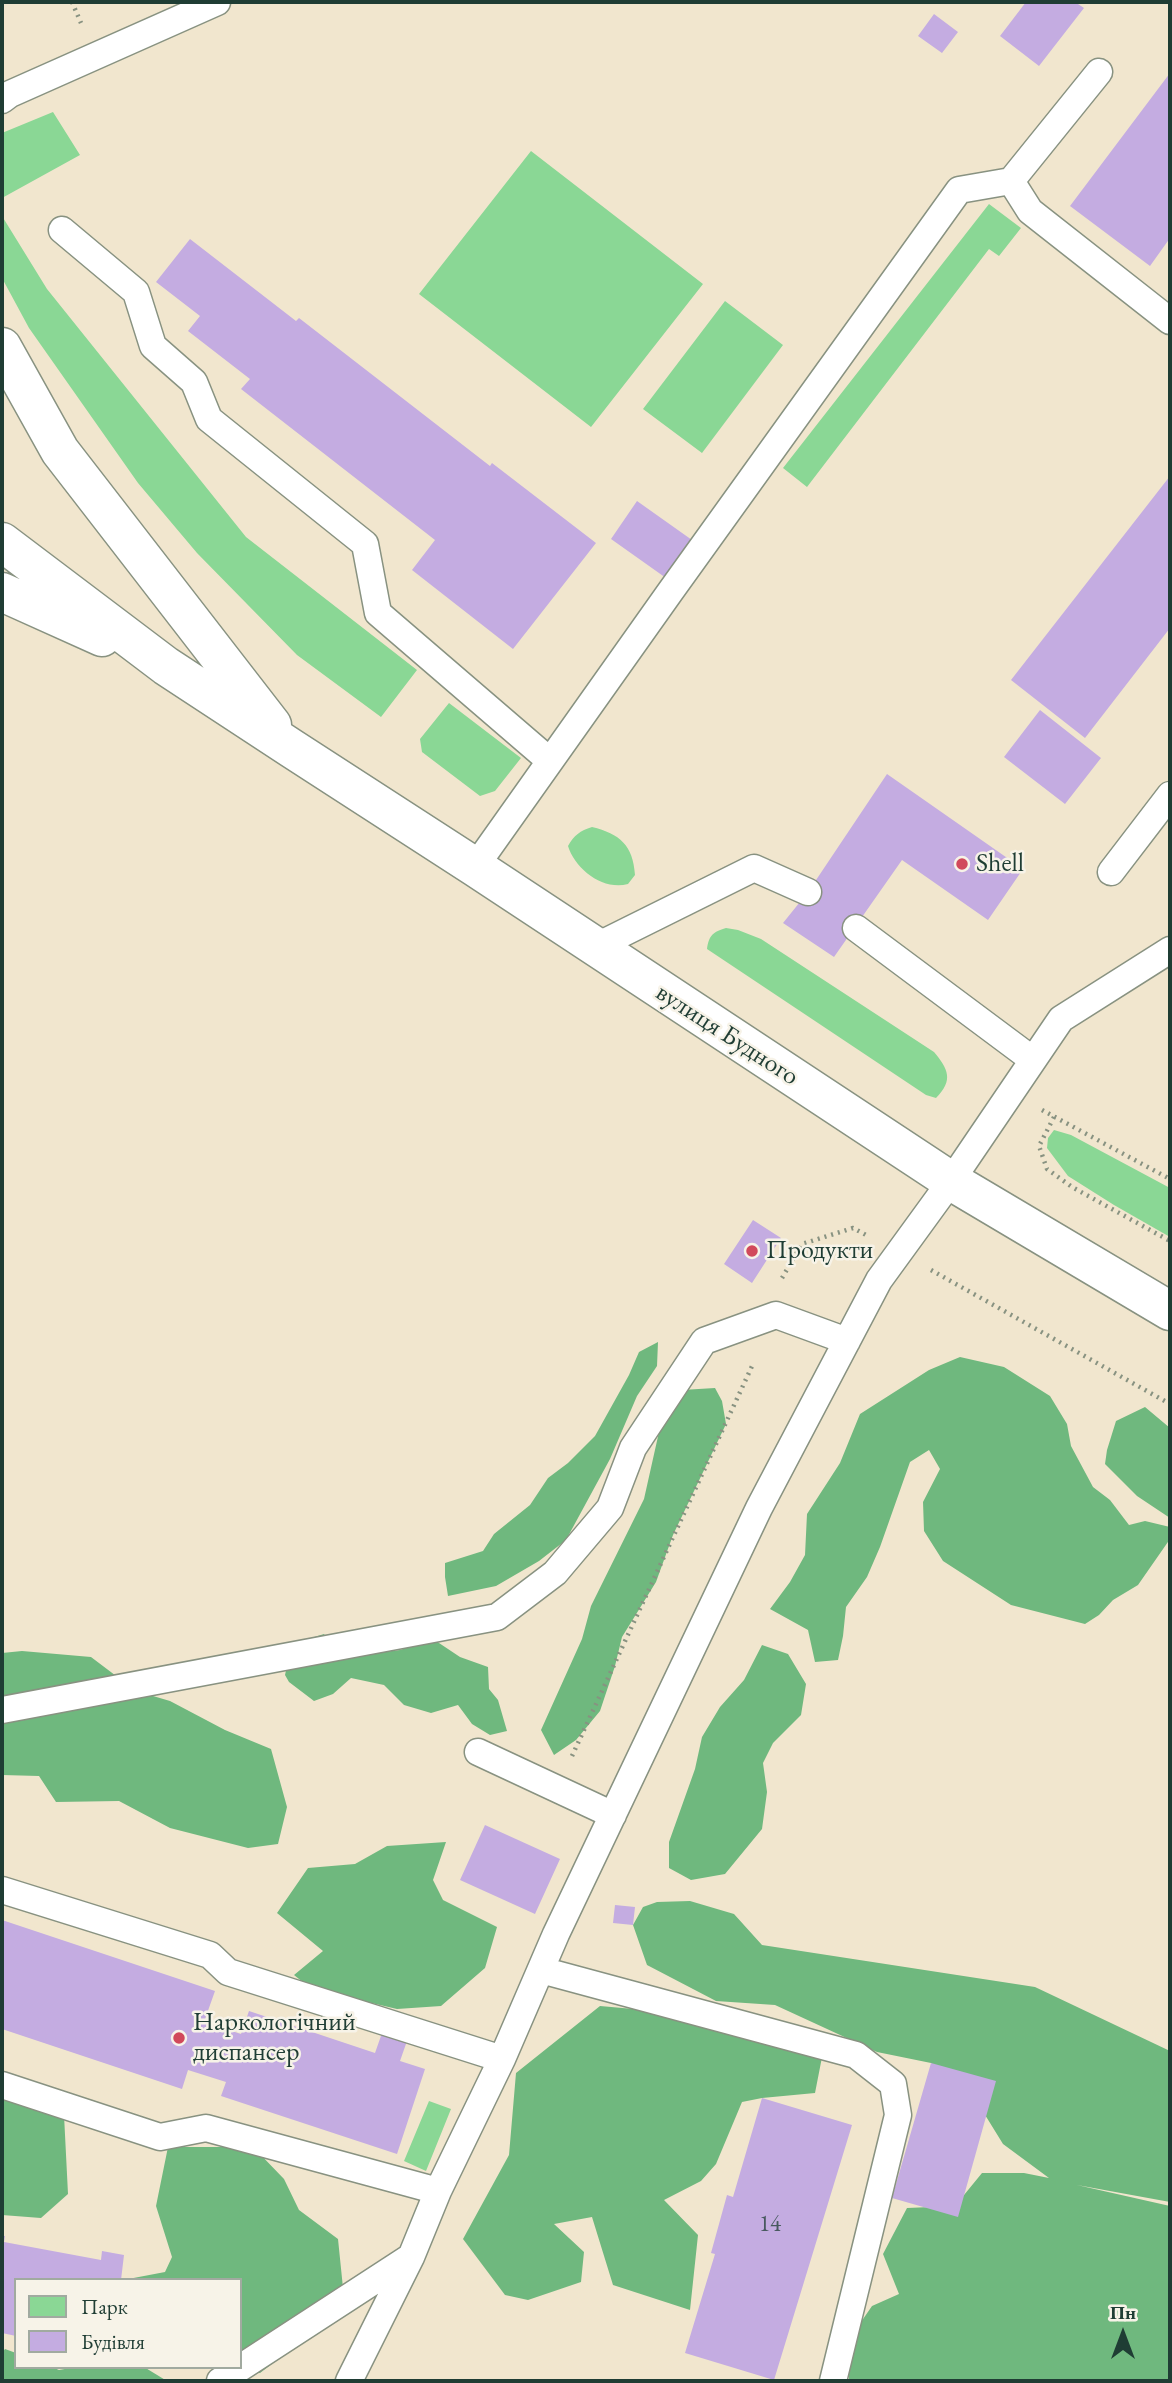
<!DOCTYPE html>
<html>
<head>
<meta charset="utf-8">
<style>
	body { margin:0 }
	#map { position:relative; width:1172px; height:2383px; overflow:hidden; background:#f1e6ce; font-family:"EB Garamond",serif }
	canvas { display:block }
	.frame { position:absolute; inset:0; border:4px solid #1f3d34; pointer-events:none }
	.legend { position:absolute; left:14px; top:2278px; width:228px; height:91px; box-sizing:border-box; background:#f7f3e8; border:2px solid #a1aaa0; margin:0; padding:9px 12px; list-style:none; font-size:21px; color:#1f3d34 }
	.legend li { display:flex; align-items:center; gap:14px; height:35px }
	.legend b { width:35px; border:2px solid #a1aaa0 }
	.north { position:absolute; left:1088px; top:2299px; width:70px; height:70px; -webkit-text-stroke:5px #f7f3e8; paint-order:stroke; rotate:0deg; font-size:19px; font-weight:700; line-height:28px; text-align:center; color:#1f3d34 }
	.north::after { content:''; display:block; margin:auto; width:24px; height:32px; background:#1f3d34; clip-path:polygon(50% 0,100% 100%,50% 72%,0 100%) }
</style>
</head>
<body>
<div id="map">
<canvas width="1172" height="2383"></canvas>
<div class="frame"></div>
<ul class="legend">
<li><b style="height:19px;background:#8ad795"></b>Парк</li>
<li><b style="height:19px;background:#c4ace1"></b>Будівля</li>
</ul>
<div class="north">Пн</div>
</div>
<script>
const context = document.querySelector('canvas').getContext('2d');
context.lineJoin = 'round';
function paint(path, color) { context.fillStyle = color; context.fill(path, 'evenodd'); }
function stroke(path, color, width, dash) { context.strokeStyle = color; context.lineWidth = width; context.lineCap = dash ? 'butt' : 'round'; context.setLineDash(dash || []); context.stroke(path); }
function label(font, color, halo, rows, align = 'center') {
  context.font = font + ' "EB Garamond",serif'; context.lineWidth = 5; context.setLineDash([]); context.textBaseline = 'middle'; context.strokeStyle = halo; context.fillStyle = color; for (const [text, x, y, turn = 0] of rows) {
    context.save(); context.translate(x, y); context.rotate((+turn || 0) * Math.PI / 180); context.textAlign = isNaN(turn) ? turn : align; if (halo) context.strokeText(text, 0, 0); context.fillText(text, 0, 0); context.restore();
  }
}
paint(new Path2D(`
	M 53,112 L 80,155 L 2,198 L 2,133 Z
	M 531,151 L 703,284 L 591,427 L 419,294 Z
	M 989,204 L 1021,228 L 999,256 L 989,249 L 807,487 L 783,468 Z
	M 2,216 L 47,289 L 246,537 L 417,670 L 381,717 L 297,655 L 197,553 L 138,483 L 29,328 L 2,278 Z
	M 725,301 L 783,345 L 702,453 L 643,409 Z
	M 449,703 L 521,758 L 495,791 L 480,796 L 422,752 L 420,739 Z
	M 592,827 C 620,834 633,845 635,875 L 628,884 C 603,891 575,869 568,846 C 574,835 580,831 592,827 Z
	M 726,928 L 738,930 L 761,939 L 934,1052 C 948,1069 954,1080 936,1098 L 926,1095 L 707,949 C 709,935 713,932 726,928 Z
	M 1054,1130 L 1071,1135 L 1170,1188 L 1170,1237 L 1114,1205 L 1068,1176 L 1047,1148 L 1048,1138 Z
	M 429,2101 L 451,2109 L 426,2171 L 404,2161 Z`), '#8ad795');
paint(new Path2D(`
	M 658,1342 L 657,1366 L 637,1396 L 610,1459 L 566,1540 L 539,1561 L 496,1586 L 448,1596 L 445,1577 L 445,1563 L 483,1551 L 494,1534 L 530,1505 L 548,1478 L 568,1463 L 595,1436 L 629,1375 L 639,1352 Z
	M 960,1357 L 1004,1367 L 1050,1396 L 1067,1424 L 1071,1446 L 1093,1487 L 1110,1500 L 1129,1525 L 1145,1521 L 1170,1527 L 1170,1539 L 1138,1585 L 1113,1600 L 1099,1615 L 1085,1624 L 1011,1605 L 943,1561 L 924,1531 L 923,1502 L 940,1469 L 929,1450 L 910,1462 L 880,1547 L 867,1577 L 846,1607 L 843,1636 L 838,1660 L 815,1662 L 808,1630 L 770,1609 L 790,1582 L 805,1555 L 807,1514 L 840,1463 L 860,1414 L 929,1370 Z
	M 715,1388 L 722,1401 L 726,1424 L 673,1535 L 656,1582 L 622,1637 L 615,1666 L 600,1711 L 576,1740 L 554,1755 L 541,1730 L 582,1639 L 591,1606 L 644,1499 L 661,1423 L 682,1390 Z
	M 1145,1407 L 1170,1428 L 1170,1518 L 1137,1496 L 1105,1464 L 1107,1450 L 1116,1421 Z
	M 324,1634 L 341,1657 L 400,1650 L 433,1639 L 460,1657 L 488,1667 L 489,1689 L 498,1700 L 507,1731 L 490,1735 L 472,1724 L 458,1705 L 431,1713 L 404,1705 L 384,1685 L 351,1678 L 333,1694 L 314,1701 L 289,1682 L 285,1675 L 292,1644 Z
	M 762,1645 L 788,1654 L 806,1684 L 801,1715 L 773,1743 L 763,1763 L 767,1792 L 762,1829 L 725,1874 L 691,1880 L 669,1868 L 669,1842 L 695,1769 L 702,1737 L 720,1707 L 744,1680 Z
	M 22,1651 L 91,1657 L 136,1691 L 170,1701 L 225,1730 L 271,1749 L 287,1807 L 278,1844 L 248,1848 L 170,1828 L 119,1801 L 56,1802 L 39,1776 L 2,1775 L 2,1653 Z
	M 446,1842 L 433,1880 L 443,1900 L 497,1927 L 485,1968 L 441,2006 L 397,2009 L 363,2001 L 324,1999 L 294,1975 L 323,1951 L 277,1913 L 308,1868 L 355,1864 L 387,1846 Z
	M 690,1901 L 734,1914 L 762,1945 L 1035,1987 L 1170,2051 L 1170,2202 L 1077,2185 L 1170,2206 L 1170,2381 L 849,2381 L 848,2341 L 872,2306 L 899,2294 L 883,2254 L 907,2208 L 955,2206 L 982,2173 L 1024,2173 L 1049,2178 L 1003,2144 L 974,2097 L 931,2063 L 877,2052 L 775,2005 L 716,2001 L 647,1965 L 633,1925 L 643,1907 L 657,1902 Z
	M 600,2006 L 790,2023 L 823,2052 L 815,2093 L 762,2098 L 742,2102 L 716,2164 L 701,2181 L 664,2200 L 698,2235 L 690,2310 L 613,2285 L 592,2217 L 554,2224 L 584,2252 L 581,2282 L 528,2300 L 505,2295 L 463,2239 L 509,2155 L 516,2073 Z
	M 2,2079 L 64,2115 L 68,2194 L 41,2218 L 2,2215 Z
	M 168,2147 L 232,2147 L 257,2151 L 284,2179 L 299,2210 L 338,2239 L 343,2288 L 320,2327 L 260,2373 L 216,2367 L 240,2367 L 240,2280 L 123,2280 L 165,2272 L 172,2257 L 156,2206 Z
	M 5,2349 L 16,2353 L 16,2367 L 52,2367 L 59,2370 L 76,2367 L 144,2367 L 167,2381 L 2,2381 L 2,2353 Z`), '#6fb87e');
paint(new Path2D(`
	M 1026,2 L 1075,2 L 1084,8 L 1039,66 L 1000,36 Z
	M 934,14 L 958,32 L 942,53 L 918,36 Z
	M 1170,73 L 1170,238 L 1150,266 L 1070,206 Z
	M 190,239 L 296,321 L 299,318 L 490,466 L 492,463 L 596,543 L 513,649 L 412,570 L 435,540 L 241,389 L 250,379 L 188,331 L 200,316 L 156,282 Z
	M 1170,476 L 1170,628 L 1085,738 L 1011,680 Z
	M 637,501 L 692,540 L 666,578 L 611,539 Z
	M 1040,710 L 1101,758 L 1065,804 L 1004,757 Z
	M 887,774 L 1023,869 L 988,920 L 902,860 L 834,957 L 783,923 L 808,892 Z
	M 753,1220 L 781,1238 L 752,1283 L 724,1264 Z
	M 485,1825 L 560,1859 L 535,1914 L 460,1880 Z
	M 615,1905 L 635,1907 L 633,1925 L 613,1923 Z
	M 2,1920 L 215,1991 L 204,2022 L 241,2034 L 249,2011 L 375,2053 L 382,2033 L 407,2041 L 400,2061 L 425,2069 L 397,2154 L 221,2096 L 226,2082 L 188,2070 L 182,2089 L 2,2029 Z
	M 931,2063 L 996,2081 L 958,2217 L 892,2198 Z
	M 762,2098 L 852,2125 L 774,2380 L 685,2353 L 715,2254 L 711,2253 L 727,2195 L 733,2197 Z
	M 2,2236 L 5,2236 L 4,2242 L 101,2260 L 102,2251 L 124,2255 L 121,2280 L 16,2280 L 16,2336 L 2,2333 Z`), '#c4ace1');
const lane = new Path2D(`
	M 2,100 L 10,94 L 217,2
	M 1011,181 L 1030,211 L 1170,321
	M 62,230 L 136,292 L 153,346 L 194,382 L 209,419 L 365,544 L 378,613 L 550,761
	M 475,867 L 670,592 L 959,190 L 1011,181 L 1099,72
	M 1111,872 L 1170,795
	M 856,928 L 1033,1060
	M 595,947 L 754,868 L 808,892
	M 2,1710 L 497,1617 L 555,1573 L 610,1508 L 633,1448 L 704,1341 L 776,1315 L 847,1341
	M 478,1752 L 613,1815
	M 2,1890 L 210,1955 L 228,1972 L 502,2059
	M 541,1970 L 856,2055 L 893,2084 L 898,2115 L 833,2381
	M 2,2085 L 160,2137 L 206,2128 L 438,2191
	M 220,2381 L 409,2258
	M 349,2381 L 411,2257 L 438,2191 L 502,2059 L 556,1934 L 759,1508 L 879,1280 L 951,1181 L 1061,1019 L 1170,950`);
const highway = new Path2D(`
	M 2,347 L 60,451 L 272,725
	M 2,542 L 166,666 L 291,748 L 475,867 L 951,1181 L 1170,1311
	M 2,592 L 102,637`);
stroke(lane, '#889281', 29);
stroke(highway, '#889281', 41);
stroke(new Path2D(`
	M 72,2 L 81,23
	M 1042,1110 L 1170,1179
	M 1054,1117 L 1039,1146 L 1047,1169 L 1072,1187 L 1170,1241
	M 931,1270 L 1170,1404
	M 782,1278 L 802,1244 L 853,1228 L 868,1236
	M 572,1756 L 753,1364`), '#889281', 4.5, [2, 5]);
stroke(lane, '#fff', 26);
stroke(highway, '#fff', 38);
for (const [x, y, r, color] of [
	[962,864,7,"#d1495b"],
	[752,1251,7,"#d1495b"],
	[179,2038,7,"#d1495b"]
]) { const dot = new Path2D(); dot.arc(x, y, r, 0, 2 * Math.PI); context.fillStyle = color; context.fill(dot); stroke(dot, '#f7f3e8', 2.5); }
label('23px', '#48595f', null, [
	["14",770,2225]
]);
label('26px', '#1f3d34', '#f7f3e8', [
	["Shell",976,864],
	["Продукти",766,1251],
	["Наркологічний",193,2023],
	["диспансер",193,2053]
], 'left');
label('26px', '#1f3d34', '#f7f3e8', [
	["вулиця Будного",727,1035,33]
]);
</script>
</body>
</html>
